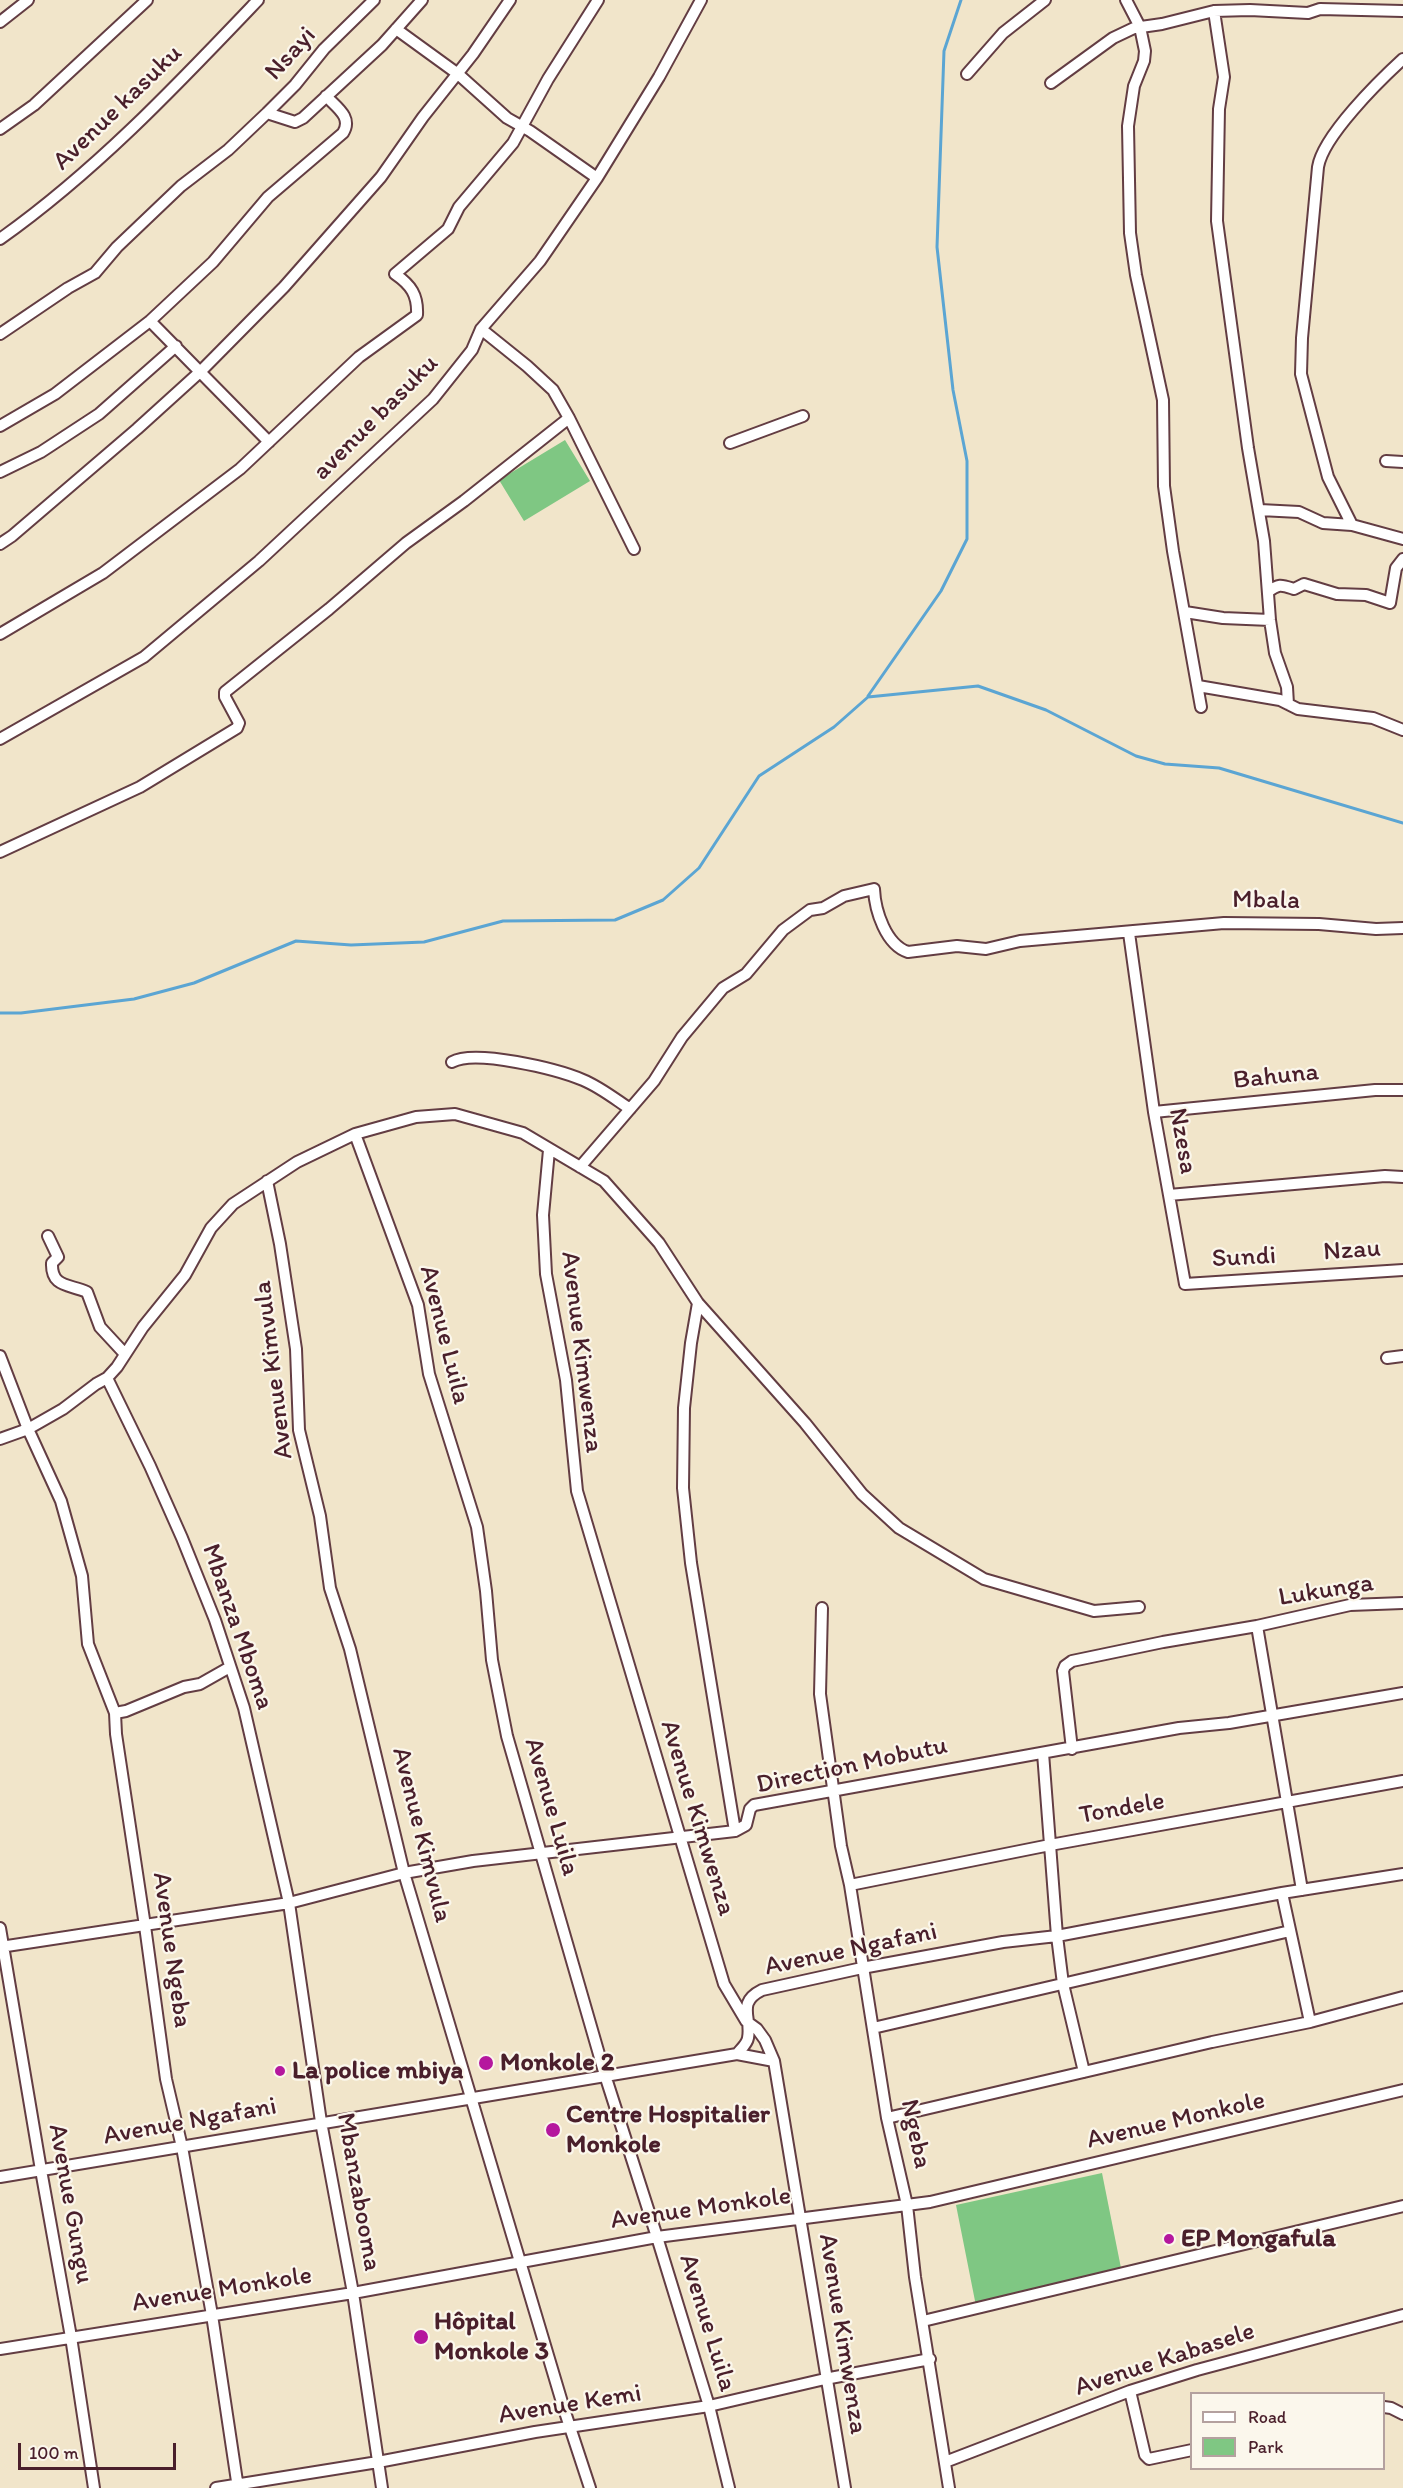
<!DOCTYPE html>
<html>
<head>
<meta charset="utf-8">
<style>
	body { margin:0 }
	#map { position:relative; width:1403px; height:2488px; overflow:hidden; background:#f1e5ca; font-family:Itim,sans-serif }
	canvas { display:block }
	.legend { position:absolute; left:1190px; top:2392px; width:195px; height:78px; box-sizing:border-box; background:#fbf7ec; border:2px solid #b4a19f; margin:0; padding:8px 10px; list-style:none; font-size:18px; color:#4a1f2b }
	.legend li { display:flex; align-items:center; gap:12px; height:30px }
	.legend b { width:30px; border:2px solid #b4a19f }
	.scale { position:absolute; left:18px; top:2443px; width:158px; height:27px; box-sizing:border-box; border:3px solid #4a1f2b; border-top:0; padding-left:8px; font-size:18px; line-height:21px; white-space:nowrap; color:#4a1f2b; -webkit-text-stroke:4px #fbf7ec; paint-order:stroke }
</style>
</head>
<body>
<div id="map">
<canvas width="1403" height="2488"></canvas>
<ul class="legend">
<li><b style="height:8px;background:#fff"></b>Road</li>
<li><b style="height:16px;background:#7fc783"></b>Park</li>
</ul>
<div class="scale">100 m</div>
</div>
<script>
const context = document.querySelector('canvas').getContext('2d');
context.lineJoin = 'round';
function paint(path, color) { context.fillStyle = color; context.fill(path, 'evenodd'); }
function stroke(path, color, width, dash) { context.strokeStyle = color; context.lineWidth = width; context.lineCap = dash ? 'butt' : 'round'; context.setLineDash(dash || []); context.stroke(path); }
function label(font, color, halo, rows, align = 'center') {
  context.font = font + ' Itim,sans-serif'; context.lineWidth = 4.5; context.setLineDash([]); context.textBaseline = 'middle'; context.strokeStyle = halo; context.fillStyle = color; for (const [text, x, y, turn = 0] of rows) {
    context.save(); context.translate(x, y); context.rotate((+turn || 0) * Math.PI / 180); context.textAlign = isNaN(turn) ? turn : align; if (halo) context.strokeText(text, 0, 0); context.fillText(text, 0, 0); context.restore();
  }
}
paint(new Path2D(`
	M 565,440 L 590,481 L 524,521 L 499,480 Z
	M 1102,2173 L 1122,2273 L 976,2306 L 956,2205 Z`), '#7fc783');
stroke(new Path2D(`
	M 868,696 L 941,591 L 967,539 L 967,461 L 953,390 L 937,247 L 944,51 L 961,0
	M 0,1013 L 21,1013 L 134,999 L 194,983 L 296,941 L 351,945 L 424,942 L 503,921 L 615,920 L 663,900 L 699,868 L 759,776 L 834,727 L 868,697 L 978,686 L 1046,710 L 1136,756 L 1165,764 L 1219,768 L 1403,823`), '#5ba5d3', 3);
const minor = new Path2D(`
	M 1126,0 L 1140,27 L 1145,51 L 1144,61 L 1134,86 L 1128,126 L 1130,233 L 1136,275 L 1163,400 L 1164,486 L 1173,551 L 1201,707
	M 1214,11 L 1224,77 L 1219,109 L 1217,221 L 1248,448 L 1264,541 L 1270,620 L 1275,653 L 1287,687 L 1288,704
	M 0,22 L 28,0
	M 396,29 L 458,74 L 507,118 L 530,131 L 597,178
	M 967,74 L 1003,33 L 1045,0
	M 1051,83 L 1113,38 L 1134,28 L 1162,24 L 1214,11 L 1250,10 L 1308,13 L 1320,9 L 1403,11
	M 267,113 L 295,122 L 303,118 L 382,45 L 422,0
	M 0,129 L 34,105 L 147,0
	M 0,239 C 96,171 177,85 258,0
	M 150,321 L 269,442
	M 481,329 L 527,366 L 553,390 L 569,418 L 634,549
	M 0,334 L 68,288 L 95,273 L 117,247 L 181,186 L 228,150 L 267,113 L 295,85 L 324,49 L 374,0
	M 0,426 L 55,394 L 150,321 L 213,262 L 268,197 L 343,133 C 353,117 336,107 326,96
	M 730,443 L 803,416
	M 1386,461 L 1403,462
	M 0,472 L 41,452 L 99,414 L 176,346
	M 1260,510 L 1299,512 L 1323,523 L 1352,525 L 1403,539
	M 1352,525 L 1328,477 L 1301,374 L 1302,338 L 1318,167 C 1323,136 1379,81 1403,59
	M 0,544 L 12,536 L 137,429 L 201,371 L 284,287 L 381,177 L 423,117 L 473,54 L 510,0
	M 1268,592 C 1279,583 1282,585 1294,589 L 1304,584 L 1337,594 L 1366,595 L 1390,603 L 1396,568 L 1403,559
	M 1185,612 L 1223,618 L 1270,620
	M 0,634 L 103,573 L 240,469 L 359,357 L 417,315 C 418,295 411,285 395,274 L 448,229 L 459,207 L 513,143 L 548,79 L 598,0
	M 1198,686 L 1280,700 L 1298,709 L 1373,718 L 1403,730
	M 0,739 L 144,657 L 259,561 L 433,399 L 472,350 L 481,329 L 540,261 L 597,178 L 659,77 L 701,0
	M 0,852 L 140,787 L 237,728 L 239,723 L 225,697 L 225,692 L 329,609 L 406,543 L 464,501 L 569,418
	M 1129,933 L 1154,1112 L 1169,1195 L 1385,1176 L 1403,1177
	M 452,1062 C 475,1049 557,1069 583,1080 C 600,1087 615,1099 630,1109
	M 1154,1112 L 1375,1090 L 1403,1090
	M 355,1134 L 418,1305 L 429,1374 L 477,1527 L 486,1591 L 492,1660 L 507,1736 L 605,2075 L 657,2237 L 709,2406 L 729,2488
	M 549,1150 L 543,1215 L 546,1274 L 566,1380 L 577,1491 L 724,1984 L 746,2021 L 757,2029 L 765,2040 L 774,2061 L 845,2488
	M 580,1167 L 654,1081 L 682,1037 L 723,988 L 746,974 L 783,930 L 810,910 L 823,908 L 844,896 L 874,889 C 875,911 886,945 908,952 L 957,946 L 986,949 L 1020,941 L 1224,923 L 1319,924 L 1376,929 L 1403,928
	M 267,1181 L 280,1244 L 296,1349 L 299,1430 L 320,1516 L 330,1588 L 350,1649 L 404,1873 L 564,2409 L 590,2488
	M 1169,1195 L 1185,1284 L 1403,1270
	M 48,1236 L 58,1257 L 52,1263 C 51,1288 70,1284 87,1292 L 100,1327 L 125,1354
	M 698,1303 L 691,1343 L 684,1408 L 683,1488 L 691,1563 L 735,1831
	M 0,1356 L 28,1429 L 61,1501 L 82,1576 L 88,1644 L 115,1713 L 116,1734 L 145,1926 L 166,2079 L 182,2147 L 212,2315 L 238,2488
	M 1387,1358 L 1403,1356
	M 107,1378 L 150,1466 L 182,1538 L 215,1620 L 244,1708 L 289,1903 L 321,2122 L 353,2293 L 382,2488
	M 0,1439 L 28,1429 L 63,1409 L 96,1384 L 107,1378 L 117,1367 L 143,1327 L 185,1275 L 211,1228 L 233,1204 L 297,1162 L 355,1134 L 416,1117 L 455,1114 L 523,1133 L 604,1181 L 659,1243 L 698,1303 L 805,1423 L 862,1494 L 899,1528 L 984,1579 L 1094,1611 L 1139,1607
	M 822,1608 L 820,1694 L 841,1846 L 850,1885 L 887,2118 L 907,2205 L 915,2277 L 949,2488
	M 1257,1626 L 1350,1605 L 1403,1603
	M 115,1713 L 126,1711 L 184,1687 L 200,1684 L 230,1667
	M 1072,1749 L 1063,1671 L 1065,1666 L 1072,1661 L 1163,1642 L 1257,1626 L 1302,1890
	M 1043,1753 L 1057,1936 L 1063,1984 L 1084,2072
	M 850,1885 L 1050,1845 L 1403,1781
	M 1282,1893 L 1310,2022
	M 0,1928 L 41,2170 L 71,2337 L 94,2488
	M 0,1947 L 289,1903 L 404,1873 L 473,1861 L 735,1831 L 746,1825 L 750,1809 L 754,1805 L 1179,1728 L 1229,1723 L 1403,1693
	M 873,2028 L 1290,1931
	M 737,2054 L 774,2061
	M 887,2118 L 1212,2042 L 1310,2022 L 1403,1997
	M 0,2177 L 737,2054 C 741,2049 747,2044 748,2038 C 752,2017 736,2003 762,1990 L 862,1968 L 1003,1942 L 1057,1936 L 1282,1893 L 1403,1874
	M 923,2321 L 1403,2206
	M 0,2349 L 353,2293 L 657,2237 L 930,2202 L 1403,2090
	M 1130,2391 L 1145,2455 L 1149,2459 L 1192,2450
	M 1384,2407 L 1391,2408 L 1403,2414
	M 945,2462 L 1130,2391 L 1197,2370 L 1403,2315
	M 216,2488 L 378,2462 L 535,2432 L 709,2406 L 825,2379 L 930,2359`);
stroke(minor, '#633d43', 14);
stroke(minor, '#fff', 10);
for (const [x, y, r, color] of [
	[486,2063,8,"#b5179e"],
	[280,2071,6,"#b5179e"],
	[553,2130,8,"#b5179e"],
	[1169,2239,6,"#b5179e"],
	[421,2337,8,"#b5179e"]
]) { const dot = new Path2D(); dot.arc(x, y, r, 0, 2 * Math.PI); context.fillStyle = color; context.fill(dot); stroke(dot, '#fbf7ec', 2); }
label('26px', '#4a1f2b', '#fbf7ec', [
	["Nsayi",291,54,-48],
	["Avenue kasuku",118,108,-44],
	["avenue basuku",376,418,-45],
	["Mbala",1266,901,1],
	["Bahuna",1276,1077,-6],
	["Nzesa",1182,1141,80],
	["Nzau",1352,1251,-4],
	["Sundi",1244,1258,-3],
	["Avenue Luila",444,1335,76],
	["Avenue Kimwenza",581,1352,83],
	["Avenue Kimvula",274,1370,-97],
	["Lukunga",1326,1591,-9],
	["Mbanza Mboma",237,1627,71],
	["Direction Mobutu",852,1766,-12],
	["Avenue Luila",551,1807,74],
	["Tondele",1122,1809,-10],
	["Avenue Kimwenza",697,1818,73],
	["Avenue Kimvula",421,1835,76],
	["Avenue Ngeba",171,1950,82],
	["Avenue Ngafani",851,1950,-12],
	["Avenue Monkole",1176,2121,-13],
	["Avenue Ngafani",190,2122,-10],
	["Ngeba",915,2134,78],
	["Mbanzabooma",358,2192,80],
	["Avenue Gungu",70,2204,80],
	["Avenue Monkole",701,2209,-8],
	["Avenue Monkole",222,2290,-9],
	["Avenue Luila",707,2323,73],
	["Avenue Kimwenza",842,2334,81],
	["Avenue Kabasele",1165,2360,-18],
	["Avenue Kemi",570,2405,-9]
]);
label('bold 26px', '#4a1f2b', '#fbf7ec', [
	["Monkole 2",500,2063],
	["La police mbiya",292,2071],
	["Centre Hospitalier",566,2115],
	["Monkole",566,2145],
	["EP Mongafula",1181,2239],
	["Hôpital",434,2322],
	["Monkole 3",434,2352]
], 'left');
</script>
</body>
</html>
